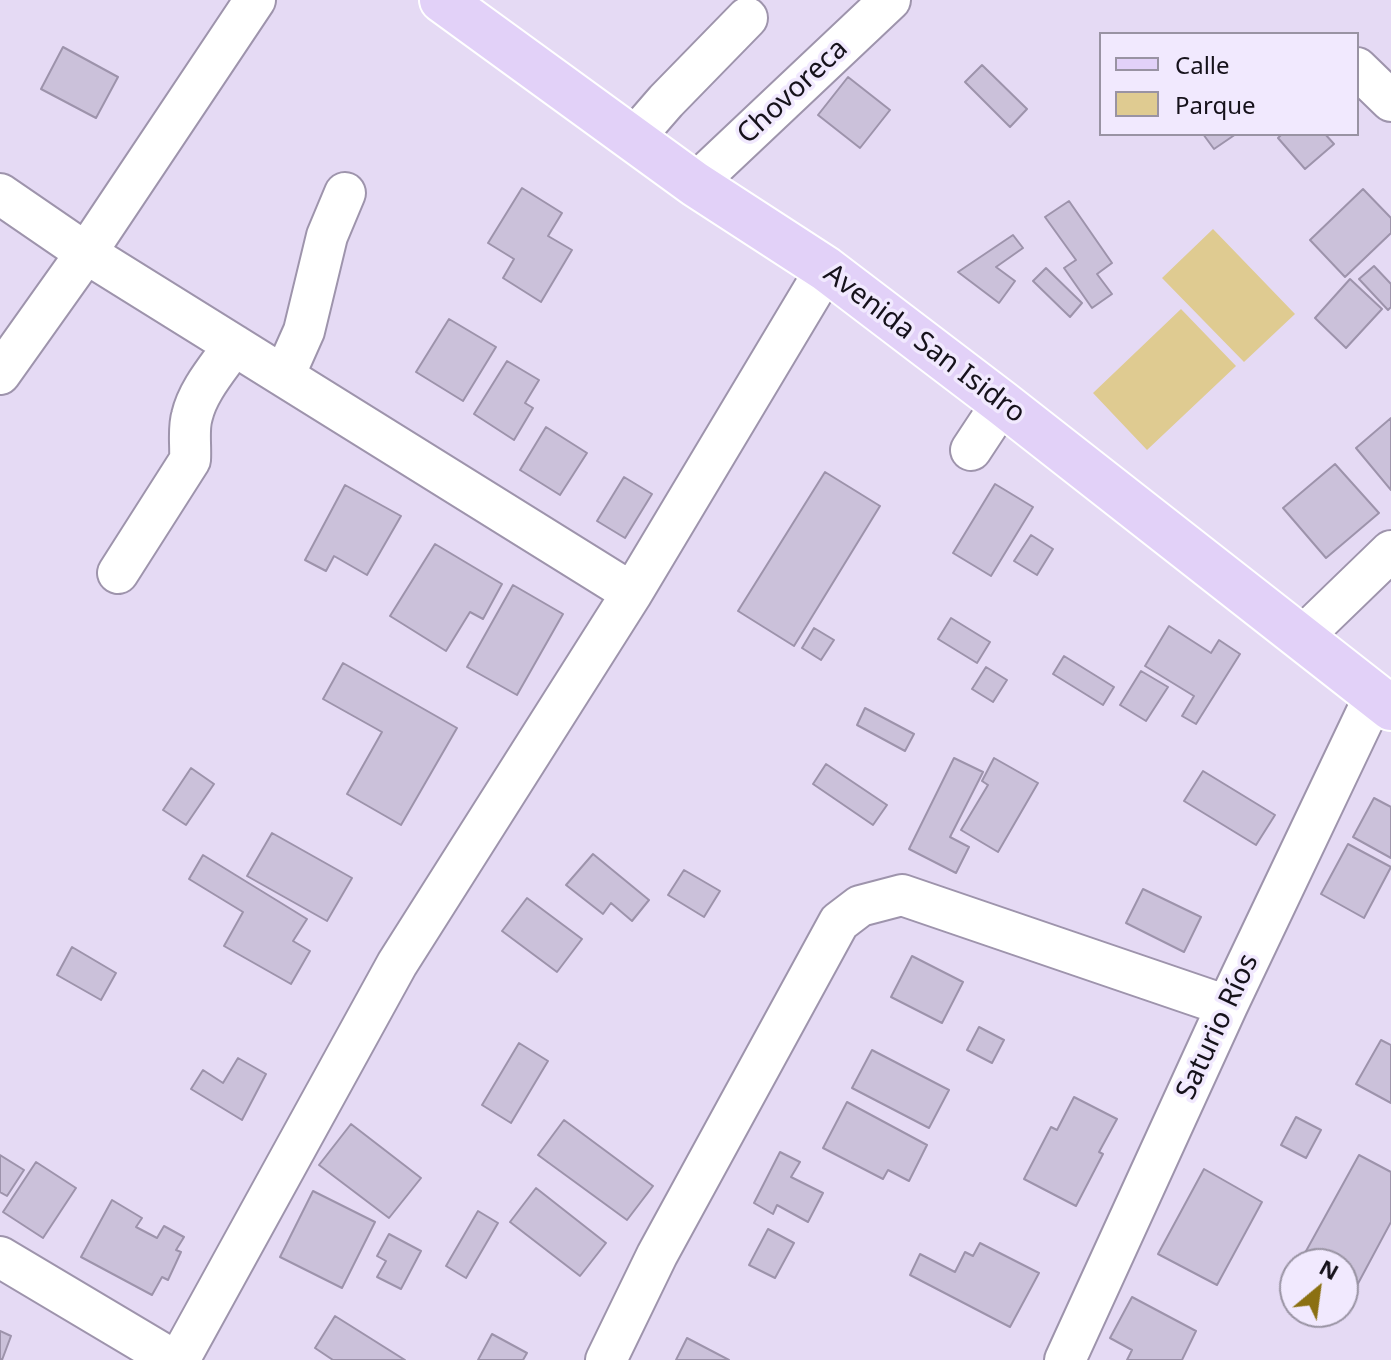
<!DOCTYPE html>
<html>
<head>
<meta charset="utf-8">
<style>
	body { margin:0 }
	#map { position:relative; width:1391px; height:1360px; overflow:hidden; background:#e5daf4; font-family:"Noto Sans",sans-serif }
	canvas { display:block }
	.legend { position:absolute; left:1099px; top:32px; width:260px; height:104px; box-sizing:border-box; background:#f1e9fe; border:2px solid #9993a3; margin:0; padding:10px 14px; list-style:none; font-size:24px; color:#16121b }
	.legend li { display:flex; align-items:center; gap:16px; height:40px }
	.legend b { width:40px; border:2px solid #9993a3 }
	.north { position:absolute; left:1279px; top:1248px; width:80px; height:80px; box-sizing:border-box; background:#f1e9fe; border:2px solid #9993a3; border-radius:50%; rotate:29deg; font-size:22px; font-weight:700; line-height:32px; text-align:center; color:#16121b }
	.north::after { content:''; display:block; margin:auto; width:28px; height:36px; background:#8b7012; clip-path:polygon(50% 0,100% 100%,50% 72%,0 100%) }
</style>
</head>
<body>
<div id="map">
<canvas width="1391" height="1360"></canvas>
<ul class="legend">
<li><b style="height:10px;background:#e2d1f8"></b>Calle</li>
<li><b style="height:22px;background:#dfcb91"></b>Parque</li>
</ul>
<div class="north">N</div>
</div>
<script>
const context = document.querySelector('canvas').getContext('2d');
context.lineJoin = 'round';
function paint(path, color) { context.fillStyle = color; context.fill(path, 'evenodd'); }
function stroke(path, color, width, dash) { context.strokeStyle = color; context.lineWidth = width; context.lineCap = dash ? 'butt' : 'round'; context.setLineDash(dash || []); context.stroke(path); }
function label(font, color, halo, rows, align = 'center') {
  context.font = font + ' "Noto Sans",sans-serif'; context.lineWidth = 7; context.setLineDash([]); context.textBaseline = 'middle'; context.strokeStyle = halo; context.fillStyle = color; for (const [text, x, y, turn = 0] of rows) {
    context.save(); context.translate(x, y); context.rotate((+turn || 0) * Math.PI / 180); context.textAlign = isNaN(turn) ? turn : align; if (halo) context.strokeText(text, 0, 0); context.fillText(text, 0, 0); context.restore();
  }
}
paint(new Path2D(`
	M 1213,229 L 1295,314 L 1244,362 L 1162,278 Z
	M 1181,309 L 1236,366 L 1147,450 L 1093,393 Z`), '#dfcb91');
const building = new Path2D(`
	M 63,47 L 118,77 L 96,118 L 41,89 Z
	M 982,65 L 1027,109 L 1010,127 L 965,82 Z
	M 848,77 L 890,110 L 860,148 L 818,115 Z
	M 1203,134 L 1236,134 L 1214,149 Z
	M 1282,134 L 1325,134 L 1334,144 L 1305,169 L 1278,138 Z
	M 522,188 L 562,213 L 548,236 L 572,250 L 541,302 L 503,278 L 514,259 L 488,243 Z
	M 1363,189 L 1391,218 L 1391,233 L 1345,277 L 1310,240 Z
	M 1069,201 L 1112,263 L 1097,274 L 1112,294 L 1092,308 L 1064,268 L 1076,260 L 1045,217 Z
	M 1013,235 L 1023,248 L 996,267 L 1015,281 L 999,303 L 958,272 Z
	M 1374,266 L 1391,284 L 1391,307 L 1388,310 L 1359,279 Z
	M 1046,268 L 1082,303 L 1070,317 L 1033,281 Z
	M 1350,279 L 1382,309 L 1346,348 L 1315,318 Z
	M 449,319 L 496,347 L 463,401 L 416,372 Z
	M 507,361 L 539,380 L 525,403 L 533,408 L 514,440 L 474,414 Z
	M 1391,418 L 1391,490 L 1356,448 Z
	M 546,427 L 587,453 L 560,495 L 520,470 Z
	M 1335,464 L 1379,513 L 1326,558 L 1283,508 Z
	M 825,472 L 880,506 L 794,646 L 738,611 Z
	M 624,477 L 652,494 L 625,538 L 597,521 Z
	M 995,484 L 1033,507 L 991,576 L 953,553 Z
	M 345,485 L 401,516 L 367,575 L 334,556 L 326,571 L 305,560 Z
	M 1031,535 L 1053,549 L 1037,575 L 1014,561 Z
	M 435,544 L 502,584 L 483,619 L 470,612 L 446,651 L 390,616 Z
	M 513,585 L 563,614 L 517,695 L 467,667 Z
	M 951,618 L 990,642 L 977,663 L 938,639 Z
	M 1169,626 L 1211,653 L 1219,640 L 1240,654 L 1196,724 L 1182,716 L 1194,696 L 1145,666 Z
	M 814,628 L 834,640 L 821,660 L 802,648 Z
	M 1064,656 L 1114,687 L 1103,705 L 1053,674 Z
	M 343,663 L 457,728 L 401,825 L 347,794 L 382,732 L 323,699 Z
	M 986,667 L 1007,680 L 993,702 L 972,689 Z
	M 1141,671 L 1168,687 L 1146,721 L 1120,705 Z
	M 865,708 L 914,734 L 905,751 L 857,725 Z
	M 954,758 L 983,772 L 950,837 L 969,847 L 956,873 L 909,849 Z
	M 994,758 L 1038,783 L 998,852 L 961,830 L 988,785 L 982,781 Z
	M 826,764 L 887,805 L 873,825 L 813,784 Z
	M 191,768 L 214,784 L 186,825 L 163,810 Z
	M 1203,771 L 1275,815 L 1256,845 L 1184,801 Z
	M 1374,798 L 1391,807 L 1391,858 L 1353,837 Z
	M 272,833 L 352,878 L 327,921 L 247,876 Z
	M 1348,844 L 1391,867 L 1364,918 L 1321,894 Z
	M 593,854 L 649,900 L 632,921 L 611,903 L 603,914 L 566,885 Z
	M 203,855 L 307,919 L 293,941 L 310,951 L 291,984 L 224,946 L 243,912 L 189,879 Z
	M 684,870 L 720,891 L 704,917 L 668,895 Z
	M 1143,889 L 1201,917 L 1184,952 L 1126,923 Z
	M 527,898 L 582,939 L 557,972 L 502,931 Z
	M 72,947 L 116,973 L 101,1000 L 57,975 Z
	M 912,956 L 963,982 L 942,1023 L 891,997 Z
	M 979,1027 L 1004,1040 L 992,1063 L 967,1050 Z
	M 1381,1040 L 1391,1045 L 1391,1103 L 1356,1084 Z
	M 519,1043 L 548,1061 L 511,1123 L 482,1105 Z
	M 872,1050 L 949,1090 L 929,1128 L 852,1088 Z
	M 238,1058 L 266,1074 L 242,1120 L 191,1089 L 203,1070 L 223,1083 Z
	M 1074,1097 L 1117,1119 L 1099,1152 L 1103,1154 L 1076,1206 L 1024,1179 L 1051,1127 L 1057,1130 Z
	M 847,1102 L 927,1145 L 909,1181 L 888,1170 L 883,1179 L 823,1148 Z
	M 1296,1117 L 1321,1130 L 1306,1158 L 1281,1145 Z
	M 564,1120 L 653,1186 L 627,1220 L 538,1155 Z
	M 351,1124 L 421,1178 L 389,1218 L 319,1165 Z
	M 780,1152 L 800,1162 L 791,1177 L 823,1193 L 808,1222 L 777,1205 L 773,1214 L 754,1203 Z
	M 0,1155 L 24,1170 L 7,1196 L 0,1192 Z
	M 1359,1155 L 1391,1172 L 1391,1222 L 1354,1291 L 1343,1285 L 1343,1264 L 1300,1262 Z
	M 36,1162 L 76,1188 L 43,1238 L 3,1212 Z
	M 1204,1169 L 1262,1202 L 1217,1285 L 1158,1254 Z
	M 536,1188 L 606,1243 L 580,1276 L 510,1222 Z
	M 313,1191 L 375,1222 L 342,1288 L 280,1257 Z
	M 112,1200 L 142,1218 L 136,1227 L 157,1238 L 164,1226 L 184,1237 L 176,1250 L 181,1252 L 168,1280 L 162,1277 L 152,1295 L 81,1257 Z
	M 478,1211 L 498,1223 L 466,1278 L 446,1266 Z
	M 768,1229 L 794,1243 L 775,1278 L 749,1265 Z
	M 389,1234 L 421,1251 L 401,1289 L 377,1277 L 386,1261 L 377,1256 Z
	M 980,1243 L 1039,1273 L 1010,1327 L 910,1275 L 920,1254 L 955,1272 L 965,1252 L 973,1256 Z
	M 1132,1297 L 1196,1331 L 1182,1360 L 1127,1360 L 1132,1350 L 1110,1338 Z
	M 335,1316 L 405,1360 L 333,1360 L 315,1348 Z
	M 0,1331 L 11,1336 L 2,1360 L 0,1359 Z
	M 492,1334 L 527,1353 L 523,1360 L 478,1360 Z
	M 687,1338 L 729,1360 L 676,1360 Z`);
paint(building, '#cbc1da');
stroke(building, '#9d93ab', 2);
const minor = new Path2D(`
	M 1357,68 L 1391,101
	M 633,139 L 666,101 L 747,18
	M 695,184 L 890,0
	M 0,194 L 86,253 L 632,593
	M 0,374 L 86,253 L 255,0
	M 284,376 L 304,331 L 327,236 L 345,193
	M 971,450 L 1002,403
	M 118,573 L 190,460 C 191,446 188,429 192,416 C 198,390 219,367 234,345
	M 1301,638 L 1391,551
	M 0,1257 L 173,1360
	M 179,1360 L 397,964 L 632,593 L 826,269
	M 606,1360 L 657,1255 L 839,922 L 860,906 L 902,895 L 1227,1006
	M 1065,1360 L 1227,1006 L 1375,695`);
const major = new Path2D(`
	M 442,0 L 695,184 L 826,269 L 1002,403 L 1391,708`);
stroke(minor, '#9e94ac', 44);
stroke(major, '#fff', 48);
stroke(minor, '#fff', 40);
stroke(major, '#e2d1f8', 44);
label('28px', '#16121b', '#f1e9fe', [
	["Chovoreca",793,92,-43],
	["Avenida San Isidro",924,344,37],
	["Saturio Ríos",1218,1027,-65]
]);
</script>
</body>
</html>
